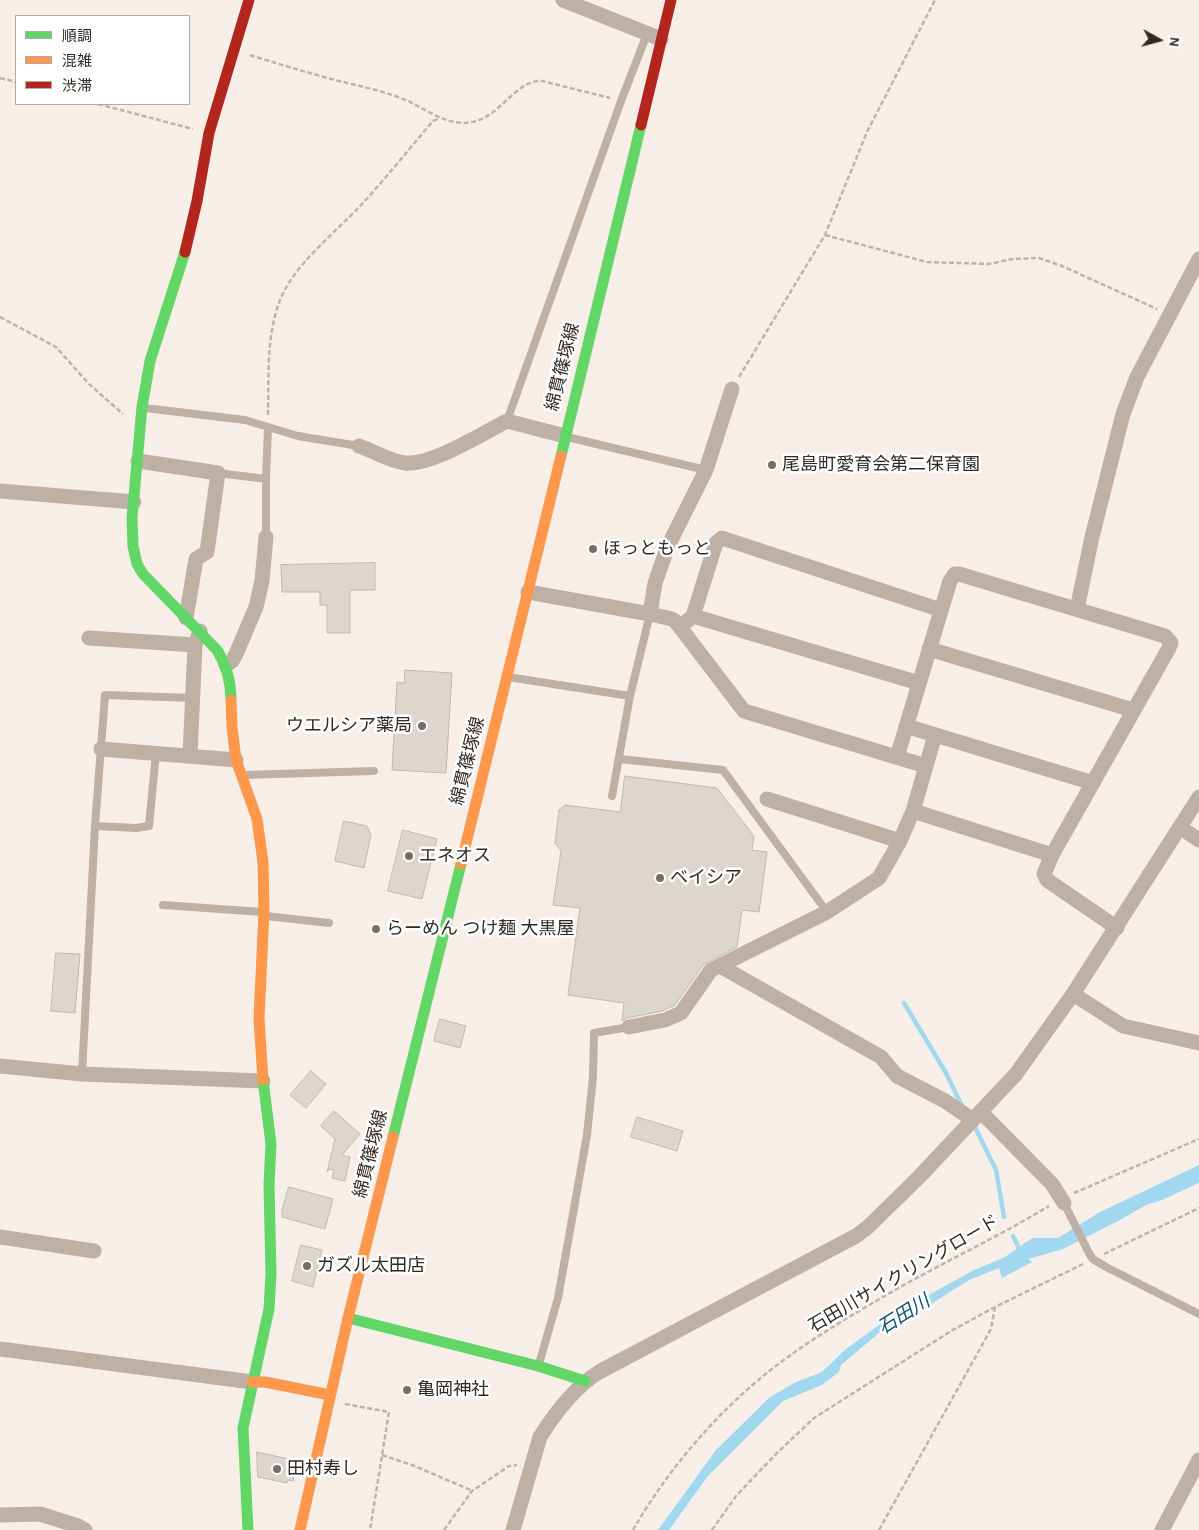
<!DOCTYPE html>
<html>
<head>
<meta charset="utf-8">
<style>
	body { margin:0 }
	#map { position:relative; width:1199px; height:1530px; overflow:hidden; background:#f7efe7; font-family:Karla,"Noto Sans JP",sans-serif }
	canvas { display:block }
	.legend { position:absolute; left:15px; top:15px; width:175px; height:90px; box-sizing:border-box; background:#fff; border:1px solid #adaaa7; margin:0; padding:6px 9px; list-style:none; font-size:15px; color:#312a24 }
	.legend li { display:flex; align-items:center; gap:10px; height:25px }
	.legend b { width:25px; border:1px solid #adaaa7 }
	.north { position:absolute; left:1134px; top:15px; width:50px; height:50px; -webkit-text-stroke:4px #fff; paint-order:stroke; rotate:97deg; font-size:14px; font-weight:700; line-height:20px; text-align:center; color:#312a24 }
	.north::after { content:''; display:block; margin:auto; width:18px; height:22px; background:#312a24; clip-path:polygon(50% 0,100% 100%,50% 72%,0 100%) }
</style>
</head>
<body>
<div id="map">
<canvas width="1199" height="1530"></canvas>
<ul class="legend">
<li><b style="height:6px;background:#63d668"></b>順調</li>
<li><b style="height:6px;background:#ff974d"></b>混雑</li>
<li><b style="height:6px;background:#b3261e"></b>渋滞</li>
</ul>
<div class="north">N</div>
</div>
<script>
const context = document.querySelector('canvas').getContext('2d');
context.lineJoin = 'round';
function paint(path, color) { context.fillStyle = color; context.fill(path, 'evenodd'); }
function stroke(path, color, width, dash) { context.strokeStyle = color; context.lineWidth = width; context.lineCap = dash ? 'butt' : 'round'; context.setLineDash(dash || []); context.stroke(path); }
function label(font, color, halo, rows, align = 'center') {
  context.font = font + ' Karla,"Noto Sans JP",sans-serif'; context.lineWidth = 5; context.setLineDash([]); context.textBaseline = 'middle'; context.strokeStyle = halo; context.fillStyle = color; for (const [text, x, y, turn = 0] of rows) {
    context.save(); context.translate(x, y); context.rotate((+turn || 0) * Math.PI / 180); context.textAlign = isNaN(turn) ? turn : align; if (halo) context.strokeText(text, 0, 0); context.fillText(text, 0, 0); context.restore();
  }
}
paint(new Path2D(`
	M 1199,1165 L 1199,1183 L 1162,1200 L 1146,1205 L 1120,1220 L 1063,1249 L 1028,1259 L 1032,1262 L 1002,1278 L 999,1268 L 969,1280 L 906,1320 L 886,1327 L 841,1365 L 839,1372 L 822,1385 L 783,1401 L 708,1476 L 669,1530 L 658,1530 L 716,1450 L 769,1398 L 794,1383 L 822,1372 L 846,1349 L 894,1314 L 974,1270 L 1005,1257 L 1032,1238 L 1058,1238 L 1100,1212 Z`), '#a1d8ef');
stroke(new Path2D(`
	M 904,1003 L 946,1073 L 962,1106
	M 973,1123 L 996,1170 L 1004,1217
	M 1013,1236 L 1021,1252`), '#a1d8ef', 4.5);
const building = new Path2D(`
	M 375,563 L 375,590 L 350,590 L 350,633 L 327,633 L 327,605 L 320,605 L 320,592 L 282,592 L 281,565 Z
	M 405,670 L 452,673 L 446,773 L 392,770 L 397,682 L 404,683 Z
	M 625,776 L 717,788 L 754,836 L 752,850 L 767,852 L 759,912 L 742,910 L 737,947 L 704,964 L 675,1005 L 662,1011 L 627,1018 L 622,1021 L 624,1003 L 568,995 L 580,908 L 553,905 L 561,851 L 555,843 L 559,810 L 565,805 L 620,812 Z
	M 344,821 L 367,826 L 371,835 L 364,868 L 335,861 Z
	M 403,830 L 437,839 L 422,899 L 388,891 Z
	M 56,953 L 80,954 L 75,1013 L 51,1011 Z
	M 440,1019 L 466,1026 L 460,1048 L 434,1041 Z
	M 311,1071 L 326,1084 L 306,1108 L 290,1095 Z
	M 334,1111 L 360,1134 L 342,1155 L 350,1157 L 345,1181 L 332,1178 L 334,1170 L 330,1169 L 327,1172 L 335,1139 L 321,1126 Z
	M 637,1117 L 683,1131 L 677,1151 L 631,1137 Z
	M 289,1187 L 333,1199 L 325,1229 L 282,1217 L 282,1210 Z
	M 301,1245 L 322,1250 L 313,1287 L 292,1281 Z
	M 257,1452 L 297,1461 L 293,1481 L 288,1480 L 287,1483 L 258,1477 Z`);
paint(building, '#ddd6cf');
stroke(building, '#bfb9b2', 1);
stroke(new Path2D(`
	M 250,55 C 278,64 306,72 335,80 C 359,86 385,91 408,101 C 427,110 449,127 472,122 C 501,117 516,79 542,81 L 610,98
	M 0,78 L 16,82
	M 98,104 L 193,129
	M 825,235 L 927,262 L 989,264 L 1012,259 L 1039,258 L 1062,266 L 1157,309
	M 0,317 L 56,347 L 89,384 L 123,414
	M 739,377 L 825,235 L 867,132 L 935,0
	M 268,415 C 269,378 266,339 279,303 C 291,267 336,232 361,205 C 386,178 409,149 433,121 L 440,118
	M 1074,1193 L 1199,1139
	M 1104,1254 L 1199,1208
	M 345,1404 L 389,1412 L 370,1530
	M 382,1455 L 412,1465 L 473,1491
	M 444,1530 L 472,1491 L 509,1466 L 517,1465
	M 633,1530 C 665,1474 712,1418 762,1377 C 797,1348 837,1324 876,1301 C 933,1267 993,1240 1049,1206
	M 712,1530 L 736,1496 L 776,1454 L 814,1418 L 951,1331 L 995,1307 L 1083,1264
	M 879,1530 L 991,1329 L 995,1307`), '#beb4ab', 2.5, [5, 2.5]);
stroke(new Path2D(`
	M 145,408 L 245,420 L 298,436 L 359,446
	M 507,421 L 621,101 L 647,34
	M 567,437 L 706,470
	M 218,473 L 266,479
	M 266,537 L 266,479 L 268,427
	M 508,677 L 630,696
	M 620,759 L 723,770 L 827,912
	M 244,775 L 374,771
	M 612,796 L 630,696 L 650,614
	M 95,826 L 136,828 L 149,826 L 156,753
	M 163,905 L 262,912
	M 266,916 L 329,923
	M 82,1074 L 95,826 L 105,695 L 193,698
	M 1064,1203 L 1090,1255 L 1093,1259 L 1106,1267 L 1199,1314
	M 539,1364 L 558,1298 L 587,1135 L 593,1077 L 594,1033 L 629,1027`), '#bfb0a5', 8);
stroke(new Path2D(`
	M 563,0 L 661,39
	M 359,446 C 374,451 389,461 405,463 C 431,466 483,433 507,421 L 565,436
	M 138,461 L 218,473 L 207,552 L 196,559 L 186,618
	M 0,491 L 134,502
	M 528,592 L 650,614 L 672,619 L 676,622 L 744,711 L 926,766
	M 1077,609 L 1092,537 L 1123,414 L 1137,377 L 1199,259
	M 650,614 L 655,583 L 668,546 L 706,470 L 732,389
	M 693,616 L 919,683
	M 680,627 L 693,616 L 716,543 L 722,538 L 941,610
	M 89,638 L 195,645
	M 929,649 L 1133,710
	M 226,665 L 232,661 L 236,654 L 256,607 L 262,581 L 266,537
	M 906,726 L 1093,783
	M 101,749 L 236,760
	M 190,756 L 195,645 L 200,631
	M 897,757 L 950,581 L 955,574 L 959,574 L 1165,636 L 1171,643 L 1169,648 L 1052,855 L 1044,874 L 1047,880 L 1117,928
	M 767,799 L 900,841
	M 913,811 L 1052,855
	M 1181,828 L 1199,840
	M 720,966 L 881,1057 L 897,1076 L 945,1101 L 973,1120
	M 1073,994 L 1123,1026 L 1199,1043
	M 629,1027 L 665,1020 L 681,1013 L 711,970 L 827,912 L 879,878 L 900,841 L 913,811 L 935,735
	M 0,1066 L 82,1074 L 263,1081
	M 981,1112 L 1052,1184 L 1064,1203
	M 0,1237 L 94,1251
	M 0,1349 L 252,1382
	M 0,1515 L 40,1514 L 78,1526 L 85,1530
	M 513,1530 L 540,1437 C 555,1413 575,1387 599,1372 L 856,1236 L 868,1227 L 919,1177 L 1016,1074 L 1073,994 L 1199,797
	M 1162,1530 L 1199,1460`), '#bfb0a5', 15);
stroke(new Path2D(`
	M 185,252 L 150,361 L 142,407 L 132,518 L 133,546 L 137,564 L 143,574 L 217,650 C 227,666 231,681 231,700
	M 561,456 L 641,125
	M 393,1137 L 461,864
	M 348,1318 L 538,1366 L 585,1381
	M 248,1530 L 243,1428 L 269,1309 L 271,1274 L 269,1185 L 271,1144 L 263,1080`), '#63d668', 11);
stroke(new Path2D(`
	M 231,700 L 232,727 L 236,760 L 257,819 L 263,862 L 264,912 L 259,1018 L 263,1080
	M 461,864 L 561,456
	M 252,1382 L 265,1382 L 330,1395
	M 300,1530 L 348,1318 L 393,1137`), '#ff974d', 11);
stroke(new Path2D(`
	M 641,125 L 671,0
	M 185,252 L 197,201 L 209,133 L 249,0`), '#b3261e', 11);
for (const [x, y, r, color] of [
	[772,465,5,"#766f68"],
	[593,549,5,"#766f68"],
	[422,726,5,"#766f68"],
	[409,856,5,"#766f68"],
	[660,878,5,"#766f68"],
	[376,929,5,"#766f68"],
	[307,1266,5,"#766f68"],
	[407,1390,5,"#766f68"],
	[277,1469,5,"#766f68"]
]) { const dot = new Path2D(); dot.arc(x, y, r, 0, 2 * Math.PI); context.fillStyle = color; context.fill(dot); stroke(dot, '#fff', 2); }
label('18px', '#312a24', '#fff', [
	["綿貫篠塚線",563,367,-76],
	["綿貫篠塚線",468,761,-76],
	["綿貫篠塚線",371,1154,-76],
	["石田川サイクリングロード",904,1274,-30]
]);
label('18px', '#312a24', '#fff', [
	["尾島町愛育会第二保育園",782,465],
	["ほっともっと",603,549],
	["ウエルシア薬局",412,726,"right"],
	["エネオス",419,856],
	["ベイシア",670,878],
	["らーめん つけ麺 大黒屋",386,929],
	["ガズル太田店",317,1266],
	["亀岡神社",417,1390],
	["田村寿し",287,1469]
], 'left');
label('italic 19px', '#0d526b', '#fff', [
	["石田川",904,1315,-32]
]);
</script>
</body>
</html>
